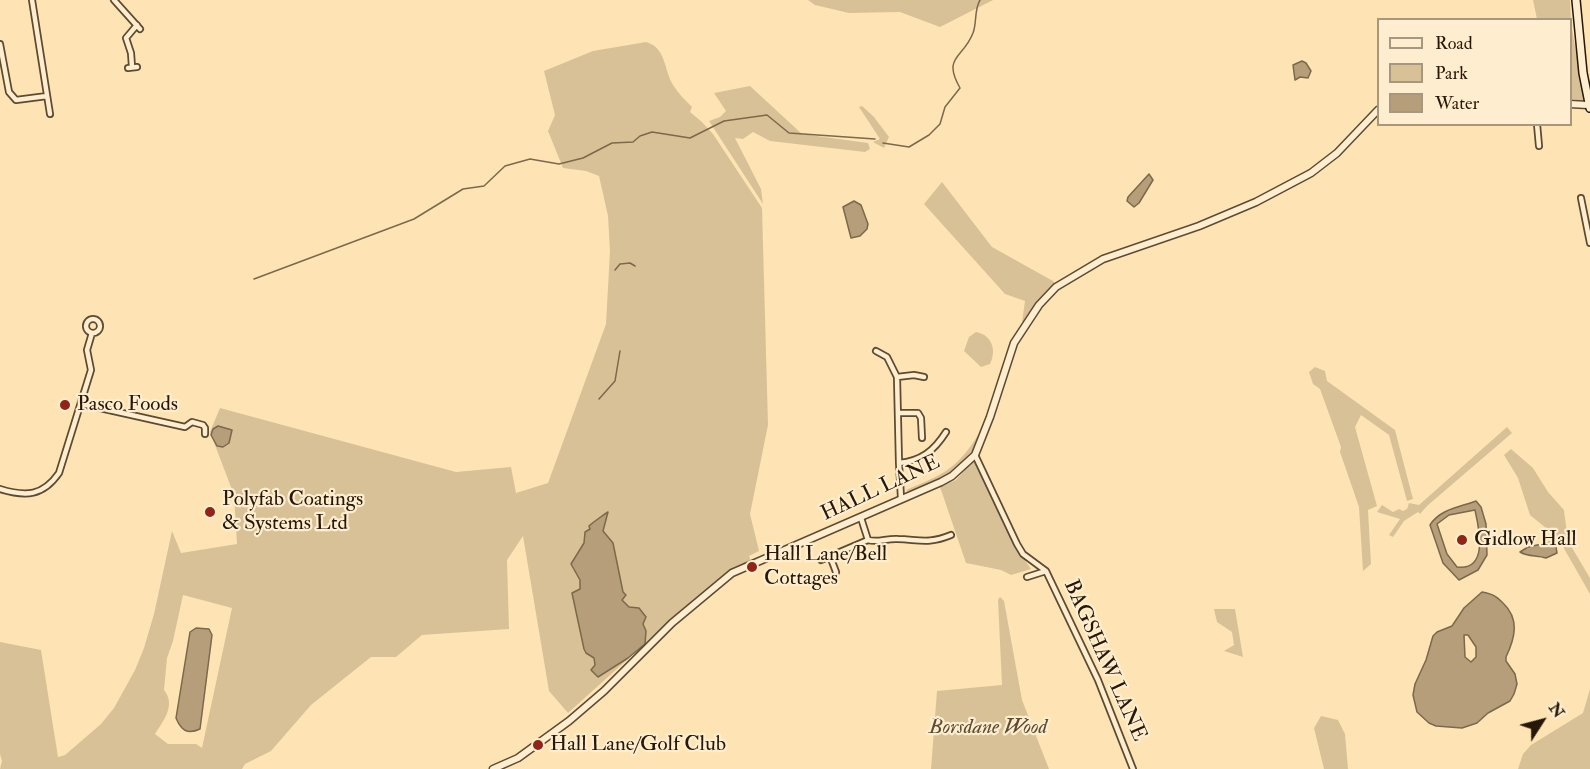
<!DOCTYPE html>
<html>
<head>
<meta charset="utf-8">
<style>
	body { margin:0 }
	#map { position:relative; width:1590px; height:769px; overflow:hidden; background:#fee4b4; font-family:"IM FELL Double Pica",serif }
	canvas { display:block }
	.legend { position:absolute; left:1377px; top:18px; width:195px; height:108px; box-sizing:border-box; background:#feedce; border:2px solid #a8977e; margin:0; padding:8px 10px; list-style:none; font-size:18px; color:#271707 }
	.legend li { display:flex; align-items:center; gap:12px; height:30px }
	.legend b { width:30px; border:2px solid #a8977e }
	.north { position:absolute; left:1512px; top:691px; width:60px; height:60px; -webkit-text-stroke:4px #feedce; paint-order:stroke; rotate:54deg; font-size:16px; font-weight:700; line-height:24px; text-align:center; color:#271707 }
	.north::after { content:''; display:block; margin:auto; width:21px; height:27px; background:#271707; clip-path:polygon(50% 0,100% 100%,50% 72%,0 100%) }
</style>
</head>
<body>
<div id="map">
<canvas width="1590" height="769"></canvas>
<ul class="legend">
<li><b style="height:8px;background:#feedce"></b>Road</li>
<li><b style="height:16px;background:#d9c197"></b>Park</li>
<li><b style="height:16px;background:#b59e79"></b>Water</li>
</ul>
<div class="north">N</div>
</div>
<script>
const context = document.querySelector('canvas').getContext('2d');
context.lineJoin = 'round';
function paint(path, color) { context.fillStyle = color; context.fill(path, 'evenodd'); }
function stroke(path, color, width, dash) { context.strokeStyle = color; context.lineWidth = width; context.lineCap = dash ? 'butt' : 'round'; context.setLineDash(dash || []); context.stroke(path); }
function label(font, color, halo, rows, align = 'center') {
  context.font = font + ' "IM FELL Double Pica",serif'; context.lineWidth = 4.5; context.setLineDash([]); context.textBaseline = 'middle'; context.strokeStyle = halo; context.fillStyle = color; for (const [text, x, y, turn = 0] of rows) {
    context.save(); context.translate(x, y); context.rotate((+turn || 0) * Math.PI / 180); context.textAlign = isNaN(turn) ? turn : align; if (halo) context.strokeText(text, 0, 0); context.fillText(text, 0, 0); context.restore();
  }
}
paint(new Path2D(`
	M 808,0 L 993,0 L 940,27 L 900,12 L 849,13 L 815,5 Z
	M 1533,0 L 1570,0 L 1571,24 L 1585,101 L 1571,99 L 1570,20 L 1537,19 Z
	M 646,42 C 666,47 664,70 673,85 C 678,93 685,100 692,107 L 690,112 L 702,122 L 713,134 L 762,208 L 768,425 L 750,514 L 759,551 L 749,556 L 751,561 L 733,568 L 699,595 L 568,713 L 549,691 L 523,536 L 507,560 L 509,629 L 422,635 L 396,657 L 371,657 L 311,705 L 271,751 L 245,764 L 242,769 L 0,769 L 2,761 L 0,754 L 0,642 L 41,650 L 58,757 L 65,755 L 101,724 L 114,708 L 135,670 L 144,648 L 154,614 L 172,531 L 181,553 L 237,544 L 234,495 L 210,432 L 220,408 L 456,472 L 511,467 L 516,493 L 548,483 L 606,324 L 610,251 L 608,216 L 599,176 L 586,171 L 563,168 L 548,131 L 555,115 L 544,71 L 593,51 ZM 183,595 L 232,608 L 202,748 L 196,744 L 168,744 L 155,734 C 164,720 176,705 164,690 L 167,658 L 173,641 Z
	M 750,86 L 802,134 L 868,143 L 870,149 L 865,152 L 770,141 L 753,132 L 743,139 L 735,138 L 761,189 L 763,204 L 709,121 L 720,117 L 726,111 L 714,93 Z
	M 862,106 L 874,117 L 889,137 L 884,148 L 873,142 L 880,139 L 859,107 Z
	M 942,182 L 992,247 L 1053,281 L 1056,284 L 1038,300 L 1023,323 L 1022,322 L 1025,301 L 1005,294 L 924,204 Z
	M 976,332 C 992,335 997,350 990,364 L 981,367 L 964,351 L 969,337 Z
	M 1315,367 L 1325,371 L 1327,381 L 1395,430 L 1413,499 L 1407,501 L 1389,435 L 1361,415 L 1355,427 L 1377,506 L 1368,510 L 1371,564 L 1363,571 L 1359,507 L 1340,452 L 1341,447 L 1320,389 L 1313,384 L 1309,372 Z
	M 1507,427 L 1512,433 L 1427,506 L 1420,514 L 1418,512 L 1404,521 L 1393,537 L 1389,535 L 1400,519 L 1377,512 L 1382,505 L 1393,512 L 1399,509 L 1403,511 L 1407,509 L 1409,503 L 1419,505 Z
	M 978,435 L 981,436 C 962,471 946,477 911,493 L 906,490 C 942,475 957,469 978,435 Z
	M 1511,449 L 1533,468 L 1548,492 L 1564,510 L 1568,541 L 1590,578 L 1590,594 L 1558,538 L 1530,515 L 1518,478 L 1504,455 Z
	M 974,460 L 1015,546 L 1031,569 L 1011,575 L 1001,570 L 966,563 L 940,487 L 956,480 Z
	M 1000,597 L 1004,601 L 1022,700 L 1049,769 L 931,769 L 937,691 L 1002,685 L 998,600 Z
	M 1214,609 L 1235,609 L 1243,657 L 1224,651 L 1234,645 L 1232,632 L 1217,622 Z
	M 1590,689 L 1590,769 L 1518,769 L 1523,754 L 1531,745 L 1583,713 Z
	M 1321,716 L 1338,720 L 1345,734 L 1348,769 L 1324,769 L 1314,728 Z`), '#d9c197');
const water = new Path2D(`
	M 1302,61 L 1306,63 L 1311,71 L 1308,78 L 1300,77 L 1295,80 L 1293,65 Z
	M 1149,174 L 1153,180 L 1139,203 L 1134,207 L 1127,201 L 1128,197 Z
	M 854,201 L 861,205 L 868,224 L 867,229 L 860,236 L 851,238 L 843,207 Z
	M 218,426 L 232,430 L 229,443 L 223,447 L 217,446 L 211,435 L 213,429 Z
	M 1476,501 L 1481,507 L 1486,524 L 1487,555 L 1478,570 L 1459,580 L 1443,563 L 1430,525 C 1440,509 1460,507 1476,501 ZM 1475,510 C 1479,528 1489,571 1457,567 L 1447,554 L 1437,524 L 1449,515 Z
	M 608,512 L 603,531 L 613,543 L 623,592 L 626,595 L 622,600 L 629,607 L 639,608 L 646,617 L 643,624 L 646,631 L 645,644 L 628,658 L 598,677 L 591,670 L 595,665 L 594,658 L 586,653 L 584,649 L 572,593 L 580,589 L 580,580 L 571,564 L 584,543 L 585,532 L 590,529 L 589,526 C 592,523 606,513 608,512 Z
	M 1551,542 L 1556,547 L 1557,553 L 1546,558 C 1537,555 1528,557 1520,552 L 1528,547 Z
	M 1482,592 C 1493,594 1496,596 1503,603 C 1520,619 1515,638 1506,657 L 1506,661 L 1515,674 L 1517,684 L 1514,694 L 1510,701 L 1488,713 L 1477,723 L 1462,728 L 1436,726 L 1429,723 L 1417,712 L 1413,695 L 1415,684 L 1426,660 L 1433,636 L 1437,632 L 1452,626 L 1464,608 ZM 1464,635 L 1468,635 L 1476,647 L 1476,657 L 1471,662 L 1465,657 Z
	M 196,628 L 209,629 L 212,635 L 200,729 C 187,735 181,730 176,718 L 190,632 Z`);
paint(water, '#b59e79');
stroke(water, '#7c684b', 1.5);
stroke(new Path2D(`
	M 883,143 L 909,147 L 929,135 L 940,124 L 945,107 L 960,88 C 942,56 963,59 973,33 C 977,23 974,10 980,0
	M 615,270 L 620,264 L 630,263 L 635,266
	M 254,279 L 414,219 L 463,189 L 484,186 L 505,166 L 530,159 L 559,164 L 583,158 L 612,143 L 633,142 L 640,136 L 652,132 L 690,138 L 724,121 L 767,115 L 789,133 L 875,139
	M 599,399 L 615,381 L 620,351`), '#7c684b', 1.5);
const minor = new Path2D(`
	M 32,0 L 50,114
	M 114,0 L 140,29
	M 0,44 L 9,92 L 16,100 L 47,96
	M 132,67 L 131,53 L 126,38 L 137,25
	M 128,68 L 137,67
	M 1537,124 L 1539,146
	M 1581,198 L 1590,243
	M86 326a7 7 0 1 1 14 0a7 7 0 1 1-14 0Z
	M 876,351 L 887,357 L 897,377 L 899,463 L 901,498
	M 897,377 L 914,375 L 924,377
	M 82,404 L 185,427 L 192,422 L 203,425 L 205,428 L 205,434
	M 899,413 L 918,413 L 921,418 L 922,438
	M 975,455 L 1017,544 L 1023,554 L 1046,571 L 1098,680 L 1133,769
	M 899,463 C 921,461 934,451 946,432
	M 0,489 C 26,497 43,496 59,473 L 91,370 L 87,350 L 92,333
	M 861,518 L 868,540
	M 830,556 L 836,572
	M 821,560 L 868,540 C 878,543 887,538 898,539 C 921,540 929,544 951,535
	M 1027,577 L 1046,571`);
const tertiary = new Path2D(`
	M 1570,104 L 1588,105
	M 493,769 L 518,758 L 569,721 L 604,691 L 672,623 L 732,573 L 941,482 L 952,476 L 975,455 L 990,417 L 1014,343 L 1039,305 L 1056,287 L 1103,259 L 1199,226 L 1256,202 L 1311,173 L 1337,153 L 1378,110`);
const secondary = new Path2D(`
	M 1576,0 L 1583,73 L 1590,108`);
stroke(minor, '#5d4a32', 8);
stroke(tertiary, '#5d4a32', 9);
stroke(secondary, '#271707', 10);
stroke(minor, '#feedce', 4.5);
stroke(tertiary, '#feedce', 6);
stroke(secondary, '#feedce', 7);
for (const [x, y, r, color] of [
	[65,405,6,"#8f2418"],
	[210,512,6,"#8f2418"],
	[1462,540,6,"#8f2418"],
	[752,567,6,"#8f2418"],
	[538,745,6,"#8f2418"]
]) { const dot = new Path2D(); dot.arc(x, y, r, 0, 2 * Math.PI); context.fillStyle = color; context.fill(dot); stroke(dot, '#feedce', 2); }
label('21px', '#271707', '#feedce', [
	["Pasco Foods",77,405],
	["Polyfab Coatings",222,500],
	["& Systems Ltd",222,524],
	["Gidlow Hall",1474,540],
	["Hall Lane/Bell",764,555],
	["Cottages",764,579],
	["Hall Lane/Golf Club",550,745]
], 'left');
label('21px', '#271707', '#feedce', [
	["HALL LANE",881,489,-25],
	["BAGSHAW LANE",1104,661,66]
]);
label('italic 21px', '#5c4a32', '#feedce', [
	["Borsdane Wood",988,728]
]);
</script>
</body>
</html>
